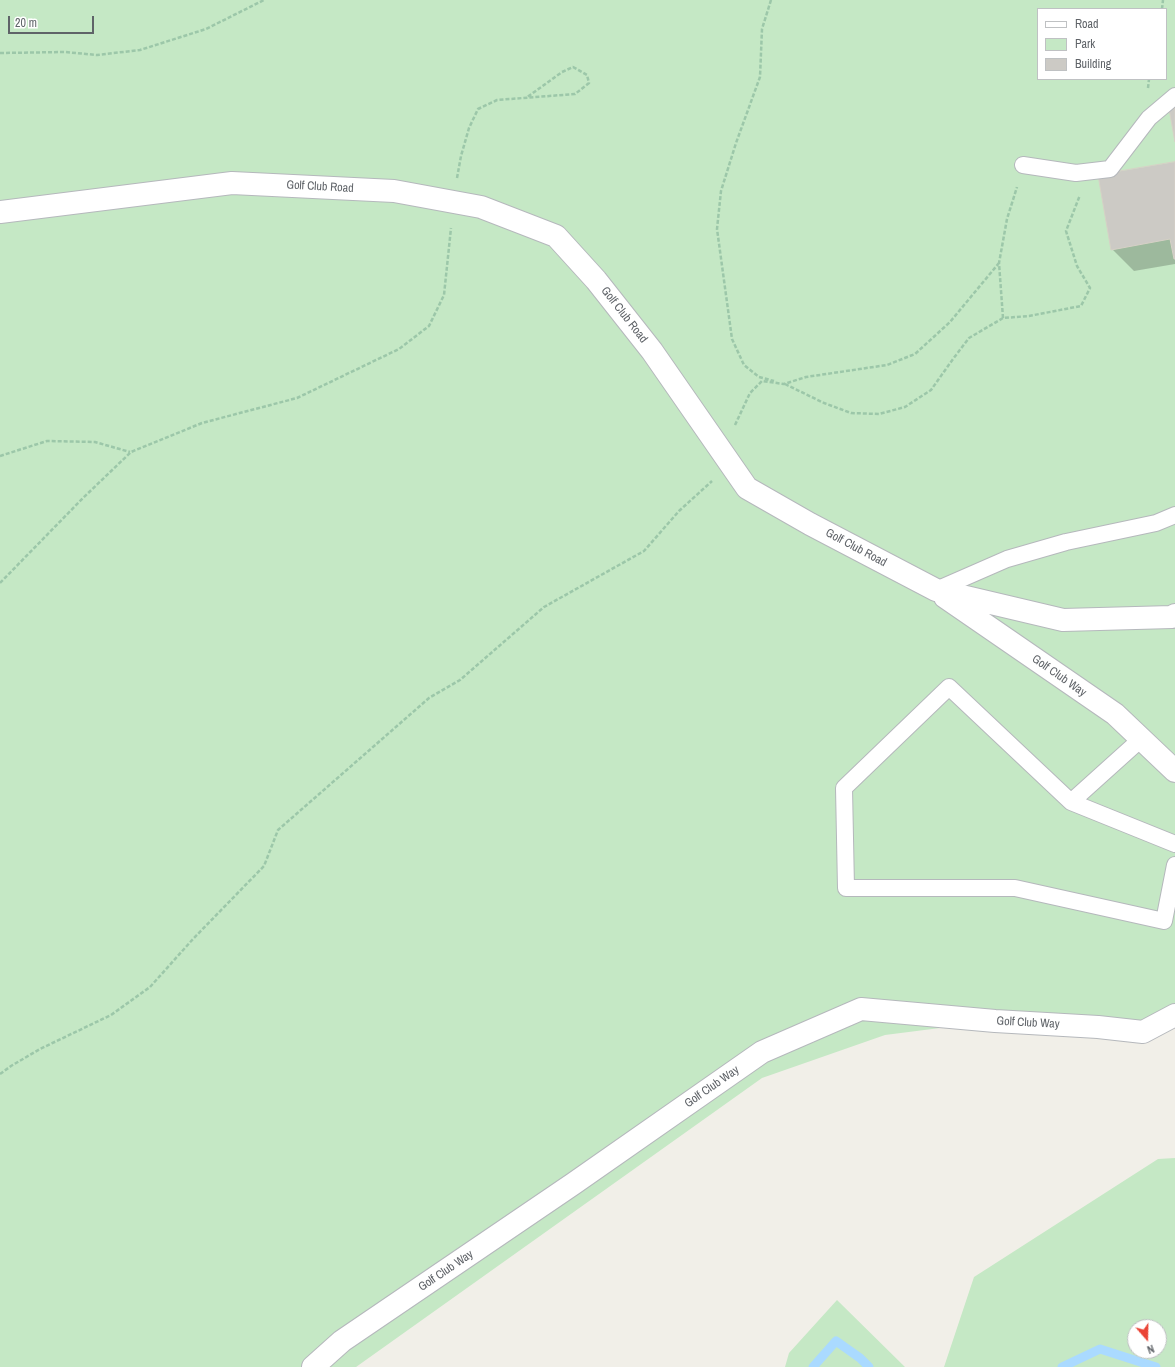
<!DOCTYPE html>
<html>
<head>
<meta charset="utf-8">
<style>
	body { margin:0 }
	#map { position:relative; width:1175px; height:1367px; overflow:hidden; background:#f1efe8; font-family:"Archivo Narrow",sans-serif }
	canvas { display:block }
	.legend { position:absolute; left:1037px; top:8px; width:130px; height:72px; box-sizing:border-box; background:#fff; border:1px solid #bfc1c3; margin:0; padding:5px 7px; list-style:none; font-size:12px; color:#5f6368 }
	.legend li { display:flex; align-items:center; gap:8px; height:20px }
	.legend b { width:20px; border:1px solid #bfc1c3 }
	.north { position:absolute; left:1127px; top:1319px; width:40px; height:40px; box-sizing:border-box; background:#fff; border:1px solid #bfc1c3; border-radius:50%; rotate:160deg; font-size:11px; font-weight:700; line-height:16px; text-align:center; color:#5f6368 }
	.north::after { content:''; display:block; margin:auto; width:14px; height:18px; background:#ea4335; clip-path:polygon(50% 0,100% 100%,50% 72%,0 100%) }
	.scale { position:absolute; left:8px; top:16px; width:86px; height:18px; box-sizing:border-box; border:2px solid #5f6368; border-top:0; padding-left:5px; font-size:12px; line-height:14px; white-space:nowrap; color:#5f6368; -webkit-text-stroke:3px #fff; paint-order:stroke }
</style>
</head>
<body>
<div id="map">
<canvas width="1175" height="1367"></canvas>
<ul class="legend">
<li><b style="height:5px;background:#fff"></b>Road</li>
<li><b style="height:11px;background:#c5e8c5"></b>Park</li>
<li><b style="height:11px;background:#cccac5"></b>Building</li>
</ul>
<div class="north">N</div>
<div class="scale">20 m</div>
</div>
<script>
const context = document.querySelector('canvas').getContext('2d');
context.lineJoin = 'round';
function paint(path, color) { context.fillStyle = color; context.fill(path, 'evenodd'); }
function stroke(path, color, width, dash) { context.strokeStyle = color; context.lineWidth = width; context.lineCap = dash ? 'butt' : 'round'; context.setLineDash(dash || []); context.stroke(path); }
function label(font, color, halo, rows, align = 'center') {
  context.font = font + ' "Archivo Narrow",sans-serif'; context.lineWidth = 4; context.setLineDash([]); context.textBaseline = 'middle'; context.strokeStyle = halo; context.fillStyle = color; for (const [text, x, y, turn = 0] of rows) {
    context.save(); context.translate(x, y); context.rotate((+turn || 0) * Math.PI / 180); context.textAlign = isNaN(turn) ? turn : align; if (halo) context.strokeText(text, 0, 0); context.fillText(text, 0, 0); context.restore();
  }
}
paint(new Path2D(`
	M 0,0 L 1175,0 L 1175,1015 L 1143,1032 L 995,1021 L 885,1035 L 762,1078 L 356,1367 L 0,1367 ZM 1038,9 L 1166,9 L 1166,79 L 1038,79 Z
	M 1175,1158 L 1175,1367 L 944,1367 L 974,1277 L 1158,1159 ZM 1135,1327 L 1159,1327 L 1159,1351 L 1135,1351 Z
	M 837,1300 L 905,1367 L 785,1367 L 789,1353 Z`), '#c5e8c5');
paint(new Path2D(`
	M 1175,163 L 1175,264 L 1134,271 L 1112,249 Z`), '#0003');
stroke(new Path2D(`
	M 813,1367 L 836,1341 L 860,1358 L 869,1367
	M 1062,1367 L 1100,1349 L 1156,1367`), '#aadaff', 9);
const building = new Path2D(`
	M 1175,108 L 1175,142 L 1169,109 Z
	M 1175,162 L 1175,259 L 1174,259 L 1170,239 L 1111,250 L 1098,175 Z`);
paint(building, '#cccac5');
stroke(building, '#d6d1c6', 1);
const service = new Path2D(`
	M 1023,165 L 1076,173 L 1110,169 L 1149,118 L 1175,96
	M 936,590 L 1007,559 L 1066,542 L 1156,523 L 1175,515
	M 1071,802 L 1141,739
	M 1175,844 L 1071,802 L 949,687 L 844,788 L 846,888 L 1015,888 L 1164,921 L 1175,865`);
const minor = new Path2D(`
	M 0,212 L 232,183 L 394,191 L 481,207 L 556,236 L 596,280 L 652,351 L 747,488 L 810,524 L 936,590 L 1063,620 L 1172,617 L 1175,615
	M 945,597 L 1115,714 L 1175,771
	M 313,1367 L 342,1341 L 573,1184 L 762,1052 L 861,1009 L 995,1021 L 1098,1027 L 1143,1032 L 1175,1015`);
stroke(service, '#b5b8bc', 18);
stroke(minor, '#b5b8bc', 24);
stroke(new Path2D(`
	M 771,0 L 762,29 L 760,77 L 736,143 L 721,191 L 717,229 L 732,339 L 744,365 L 759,377 L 774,381
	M 1162,9 L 1163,0
	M 0,53 L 65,52 L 97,55 L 140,50 L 206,29 L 264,0
	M 1148,88 L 1149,79
	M 457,178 L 461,156 L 469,128 L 478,109 L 497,100 L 575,94 L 589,83 L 587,75 L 573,67 L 562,72 L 526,98
	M 1003,318 L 999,263 L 1007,219 L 1017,187
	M 785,384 L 824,403 L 851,413 L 879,414 L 905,407 L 931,390 L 953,359 L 969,338 L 1003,318 L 1029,316 L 1081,306 L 1090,288 L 1077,266 L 1066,231 L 1080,195
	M 735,425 L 750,393 L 762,381 L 784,384 L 806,377 L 887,365 L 915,354 L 950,322 L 999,263
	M 0,456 L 47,441 L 95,442 L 130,452
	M 0,583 L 83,498 L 131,452 L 202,423 L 297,398 L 399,349 L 429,326 L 444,295 L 451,228
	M 0,1074 L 11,1066 L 40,1049 L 111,1015 L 150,987 L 193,939 L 264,866 L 278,830 L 429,698 L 460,680 L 544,607 L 644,551 L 679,511 L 712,481`), '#9cc7a9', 2.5, [4, 2]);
stroke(service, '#fff', 16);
stroke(minor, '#fff', 22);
label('12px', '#5f6368', '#fff', [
	["Golf Club Road",320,187,3],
	["Golf Club Road",624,315,52],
	["Golf Club Road",856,548,28],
	["Golf Club Way",1059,676,35],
	["Golf Club Way",1028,1023,3],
	["Golf Club Way",712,1087,-35],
	["Golf Club Way",446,1271,-34]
]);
</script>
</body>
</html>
